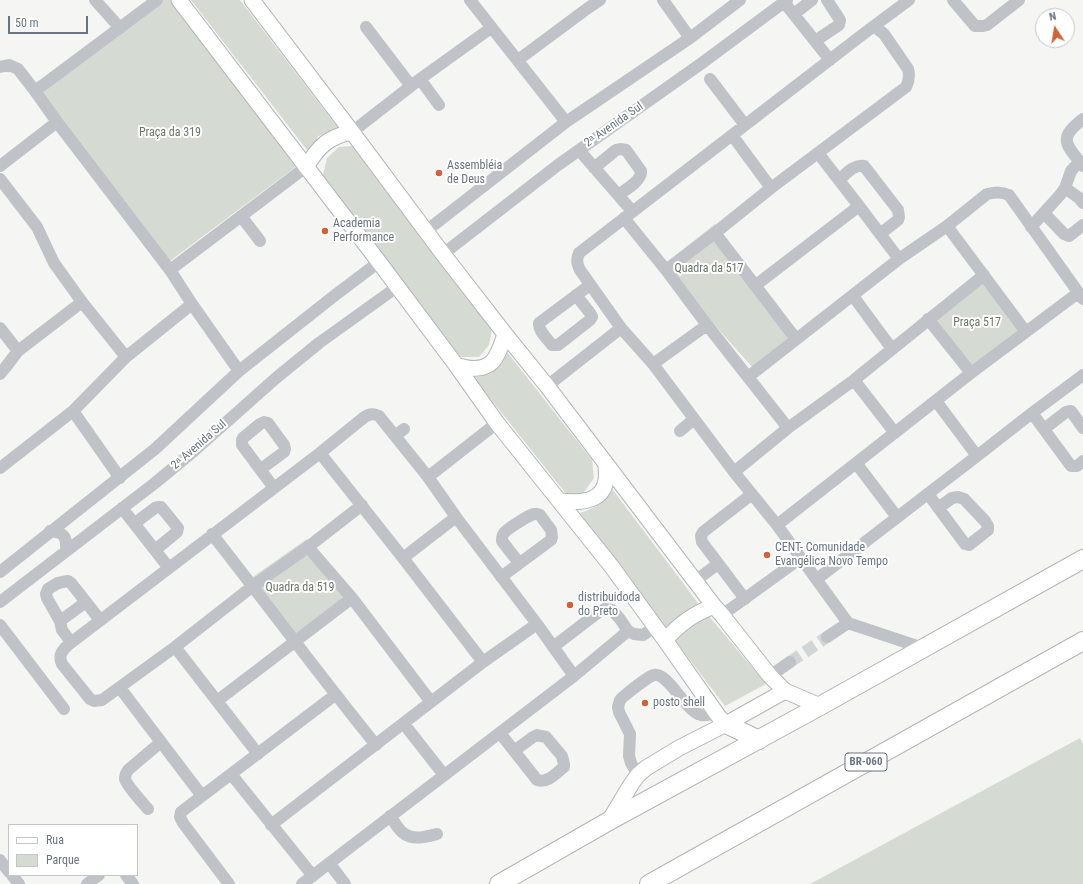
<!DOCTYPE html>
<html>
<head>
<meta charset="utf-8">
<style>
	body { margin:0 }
	#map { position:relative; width:1083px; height:884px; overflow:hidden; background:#f5f5f3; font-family:"Roboto Condensed",sans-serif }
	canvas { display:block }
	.legend { position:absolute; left:8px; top:824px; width:130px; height:52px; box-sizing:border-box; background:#fff; border:1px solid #c3c7cc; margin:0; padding:5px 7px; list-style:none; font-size:12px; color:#687480 }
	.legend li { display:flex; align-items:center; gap:8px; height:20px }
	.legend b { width:20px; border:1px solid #c3c7cc }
	.north { position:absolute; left:1035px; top:8px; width:40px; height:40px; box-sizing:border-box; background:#fff; border:1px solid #c3c7cc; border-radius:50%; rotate:348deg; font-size:11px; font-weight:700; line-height:16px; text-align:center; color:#687480 }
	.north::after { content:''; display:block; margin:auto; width:14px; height:18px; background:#cd623b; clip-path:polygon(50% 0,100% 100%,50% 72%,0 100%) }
	.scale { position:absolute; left:8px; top:16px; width:80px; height:18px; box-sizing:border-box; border:2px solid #687480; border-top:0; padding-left:5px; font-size:12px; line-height:14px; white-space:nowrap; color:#687480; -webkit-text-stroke:3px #fff; paint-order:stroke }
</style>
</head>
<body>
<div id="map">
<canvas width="1083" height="884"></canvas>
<ul class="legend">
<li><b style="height:5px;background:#fff"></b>Rua</li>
<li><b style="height:11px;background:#d5dad2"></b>Parque</li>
</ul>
<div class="north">N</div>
<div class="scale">50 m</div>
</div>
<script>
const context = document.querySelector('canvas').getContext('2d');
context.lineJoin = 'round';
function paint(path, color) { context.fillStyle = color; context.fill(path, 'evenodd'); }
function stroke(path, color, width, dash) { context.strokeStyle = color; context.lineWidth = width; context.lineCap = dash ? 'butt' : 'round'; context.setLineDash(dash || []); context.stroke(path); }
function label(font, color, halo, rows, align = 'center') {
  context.font = font + ' "Roboto Condensed",sans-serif'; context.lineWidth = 4; context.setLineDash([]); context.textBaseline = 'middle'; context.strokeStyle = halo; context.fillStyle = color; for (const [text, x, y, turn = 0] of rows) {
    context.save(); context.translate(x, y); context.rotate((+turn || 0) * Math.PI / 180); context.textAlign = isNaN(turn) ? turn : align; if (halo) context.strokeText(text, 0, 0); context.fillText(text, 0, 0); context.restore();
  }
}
paint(new Path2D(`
	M 149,0 L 173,0 L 298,165 L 166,264 L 32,87 Z
	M 191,0 L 240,0 L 341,132 L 318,136 L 311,155 Z
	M 352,146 L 492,330 L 489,345 L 479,357 L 459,357 L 322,179 L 327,158 L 339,147 Z
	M 715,224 L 795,335 L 753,368 L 662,266 Z
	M 985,275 L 1025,326 L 970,368 L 931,320 Z
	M 503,347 L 592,460 L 594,478 L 580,498 L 567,495 L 474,378 L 490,374 L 502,363 Z
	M 612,489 L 698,603 L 665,628 L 580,513 C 595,508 604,504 612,489 Z
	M 307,539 L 349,593 L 290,639 L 247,581 Z
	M 707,614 L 766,684 L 725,706 L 674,639 Z
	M 1080,738 L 1083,744 L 1083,884 L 810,884 Z`), '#d5dad2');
stroke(new Path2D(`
	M 790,662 L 827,637`), '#d2d5d6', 12, [12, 6]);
const major = new Path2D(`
	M 179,0 L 379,262 L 456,365 L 497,423 L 612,567 L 665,640 L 719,717 L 726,724
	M 252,0 L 352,132 L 443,254 L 505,334 L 547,386 L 714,606 L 722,615 L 770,676 L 785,691 L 820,706
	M 306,167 C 319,146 328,137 352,132
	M 456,365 C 468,369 484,371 493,361 C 499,354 502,343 505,334
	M 560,501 C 578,503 603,503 606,480 C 607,475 606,469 606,464
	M 665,640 C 681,623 693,614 714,606
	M 609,821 L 632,783 L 638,775 L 646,768 L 679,748 L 726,724 L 785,691`);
const highway = new Path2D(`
	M 726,724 L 759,740
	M 499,884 L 609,821 L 820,706 L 1083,559
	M 649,884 L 1083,641`);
stroke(major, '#b3b6ba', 17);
stroke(highway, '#b2b5b8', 20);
stroke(new Path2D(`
	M 95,0 L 120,28
	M 470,0 L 566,122
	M 663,0 L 690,38
	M 953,0 L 975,26 L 983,26 L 987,25 L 1019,0
	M 784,2 L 830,60
	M 794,14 L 812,0
	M 874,26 L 909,0
	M 366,27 L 411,86
	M 815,41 L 839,25 L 840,20 L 827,0
	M 518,60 L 588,8 L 600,0
	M 0,67 L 9,65 L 18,69 L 35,91 L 57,122 L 170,270 L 192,304 L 239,371
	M 420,79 L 439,105
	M 710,79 L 745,125
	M 35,91 L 157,0
	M 1083,119 C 1057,139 1066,144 1083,166
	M 352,132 L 420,79 L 491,28
	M 732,135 L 771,188
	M 579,150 L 632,211
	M 818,153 L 859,206 L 899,259
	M 0,166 L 57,122
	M 594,168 L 616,150 L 620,149 L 626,150 L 641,171 C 642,181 625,190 618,195
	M 0,179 L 37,227 L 54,263 L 82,302 L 126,357
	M 839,180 C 846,174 854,164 864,166 L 898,210 L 899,217 L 898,220 L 880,234
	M 1065,188 L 1071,171 L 1080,161
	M 1044,213 L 1064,234 L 1069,236 L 1083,225
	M 241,216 L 260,241
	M 624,218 L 666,270 L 707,325 L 788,428
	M 947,226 L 1026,332
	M 1031,227 L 1060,195 L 1065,188 L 1079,198 L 1083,203
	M 426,231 L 566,122 L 690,38 L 740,0
	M 715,233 L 796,339
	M 443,254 L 558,165 L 702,63 L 787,0
	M 170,270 L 306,167
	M 666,270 L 715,233 L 771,188 L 906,87 C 909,81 910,76 908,69 L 884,34 L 874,26 L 862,35 L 579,253 C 576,260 577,264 580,270 L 621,328 L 653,364 L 734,472 L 777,525 L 848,623 L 923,648
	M 756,285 L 859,206
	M 576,295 L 590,313 L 592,317 L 590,320 L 558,345 L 552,345 C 547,338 538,331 539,323 L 590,285
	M 853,296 L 892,349
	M 928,319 L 971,373
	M 0,328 L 18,351
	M 653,364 L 707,325
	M 0,374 L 5,368 L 18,351 L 82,302
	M 748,377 L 899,259 L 947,226 L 987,194 C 996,192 1001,192 1009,195 L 1083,299
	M 854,380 L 895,433
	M 547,386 L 621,328
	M 936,401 L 977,456
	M 73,411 L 120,478
	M 1032,413 L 1071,466 L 1077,466 L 1083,461
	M 1044,429 L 1066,412 L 1071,411 L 1083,428
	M 680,431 L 694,419
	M 395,436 L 404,429
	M 320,453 L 403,558 L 483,662
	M 856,463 L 897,517
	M 0,468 L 73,411 L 126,357 L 192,304
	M 261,469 L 284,452 L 285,449 L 284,445 L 268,423 L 264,422 L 260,424 L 243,438 L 242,440 L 242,445 L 274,488
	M 734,472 L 788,428 L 854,380 L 984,275
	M 428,477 L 497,423
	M 928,494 L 965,544 L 969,545 L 988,530 L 988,526 L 985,521 L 964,499 L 958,497 L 952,498 L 938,508
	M 362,505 L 308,547 L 253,586 L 175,647 L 102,700 L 94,701 L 90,699 L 62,664 C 58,655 62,651 68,645 L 320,453 L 362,419 C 368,414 372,413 379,416 L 428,477 L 456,517 L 537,624 L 574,676
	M 122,508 L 169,568
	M 135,523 L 155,508 L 158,507 L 161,507 L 178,528 L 177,532 L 155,550
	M 777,525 L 971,373 L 1078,293
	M 50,531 C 65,532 67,538 66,551
	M 212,534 C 267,604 320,676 376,745
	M 308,547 L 352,598 L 431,702
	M 403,558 L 456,517
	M 0,572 L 155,449 L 239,371 L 334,296 L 379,262
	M 501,577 L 551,540 L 552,537 L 551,530 L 540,515 C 537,514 537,513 534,514 C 529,515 507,529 504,533 C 502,535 502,538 502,541 L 519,563
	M 817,579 L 977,456 L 1032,413 L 1083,375
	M 695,581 L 718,564
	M 745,599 L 702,542 L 701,536 L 703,532 L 752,494
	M 0,602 L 155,483 L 195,450 L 276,378 L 319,343 L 397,287
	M 86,602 L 100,620
	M 722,615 L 801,558
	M 60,621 L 86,602 L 71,583 L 68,581 L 58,583 L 48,589 L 46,594 L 47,598 L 60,621 L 62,630 L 71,642
	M 0,625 L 64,709
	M 827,637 L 848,623
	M 175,647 L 258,754
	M 553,647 L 600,611 L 605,609 L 612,610 L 620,619 L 628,631 L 634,634 L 643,635 L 655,627
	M 770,676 L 790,662
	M 120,688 L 202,796
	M 217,701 L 352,598
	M 404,724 L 444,775
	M 500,733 L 537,780 C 547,784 556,773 564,767 L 564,764 L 562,756 L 546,737 L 541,736 L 537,735 L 533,737 L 514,751
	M 231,774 L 313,876
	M 638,775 L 631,763 L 629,756 L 630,734 L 619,712 L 618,707 L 620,700 L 623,697 C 629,692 649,676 654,675 C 668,672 685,711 701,715 C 706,716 711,714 716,713
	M 148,809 C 142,802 127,786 125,779 C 125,775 126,773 128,770 L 161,742
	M 390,816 C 394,821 397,828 402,832 C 412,841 426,837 437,834
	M 271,825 L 483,662 L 537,624
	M 0,860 L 9,872
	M 329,863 L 345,884
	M 12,875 L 19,884
	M 126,875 L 133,884
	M 87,884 L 99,875
	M 229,884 L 183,823 L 180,817 L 181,812 L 335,695
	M 302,884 L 574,676 L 628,631`), '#bfc2c6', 12);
stroke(major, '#fff', 15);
stroke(highway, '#fff', 18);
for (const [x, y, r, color] of [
	[439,173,4,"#cd623b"],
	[325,231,4,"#cd623b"],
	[767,555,4,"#cd623b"],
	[570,605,4,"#cd623b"],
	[645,703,4,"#cd623b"]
]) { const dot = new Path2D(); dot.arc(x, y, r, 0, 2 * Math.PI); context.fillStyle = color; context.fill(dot); stroke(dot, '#fff', 1.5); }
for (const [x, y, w] of [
	[866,762,42]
]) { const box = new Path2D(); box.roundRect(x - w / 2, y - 9, w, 18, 3); context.fillStyle = '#fff'; context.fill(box); stroke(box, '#687480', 1); }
label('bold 11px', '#687480', null, [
	["BR-060",866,762]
]);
label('12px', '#687480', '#fff', [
	["2ᵃ Avenida Sul",614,125,-35],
	["2ᵃ Avenida Sul",199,445,-41]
]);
label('12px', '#697866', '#fff', [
	["Praça da 319",170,133],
	["Quadra da 517",709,269],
	["Praça 517",977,323],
	["Quadra da 519",300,588]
]);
label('12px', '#687480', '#fff', [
	["Assembléia",447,166],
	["de Deus",447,180],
	["Academia",333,224],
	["Performance",333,238],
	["CENT- Comunidade",775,548],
	["Evangélica Novo Tempo",775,562],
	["distribuidoda",578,598],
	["do Preto",578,612],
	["posto shell",653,703]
], 'left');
</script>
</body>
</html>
